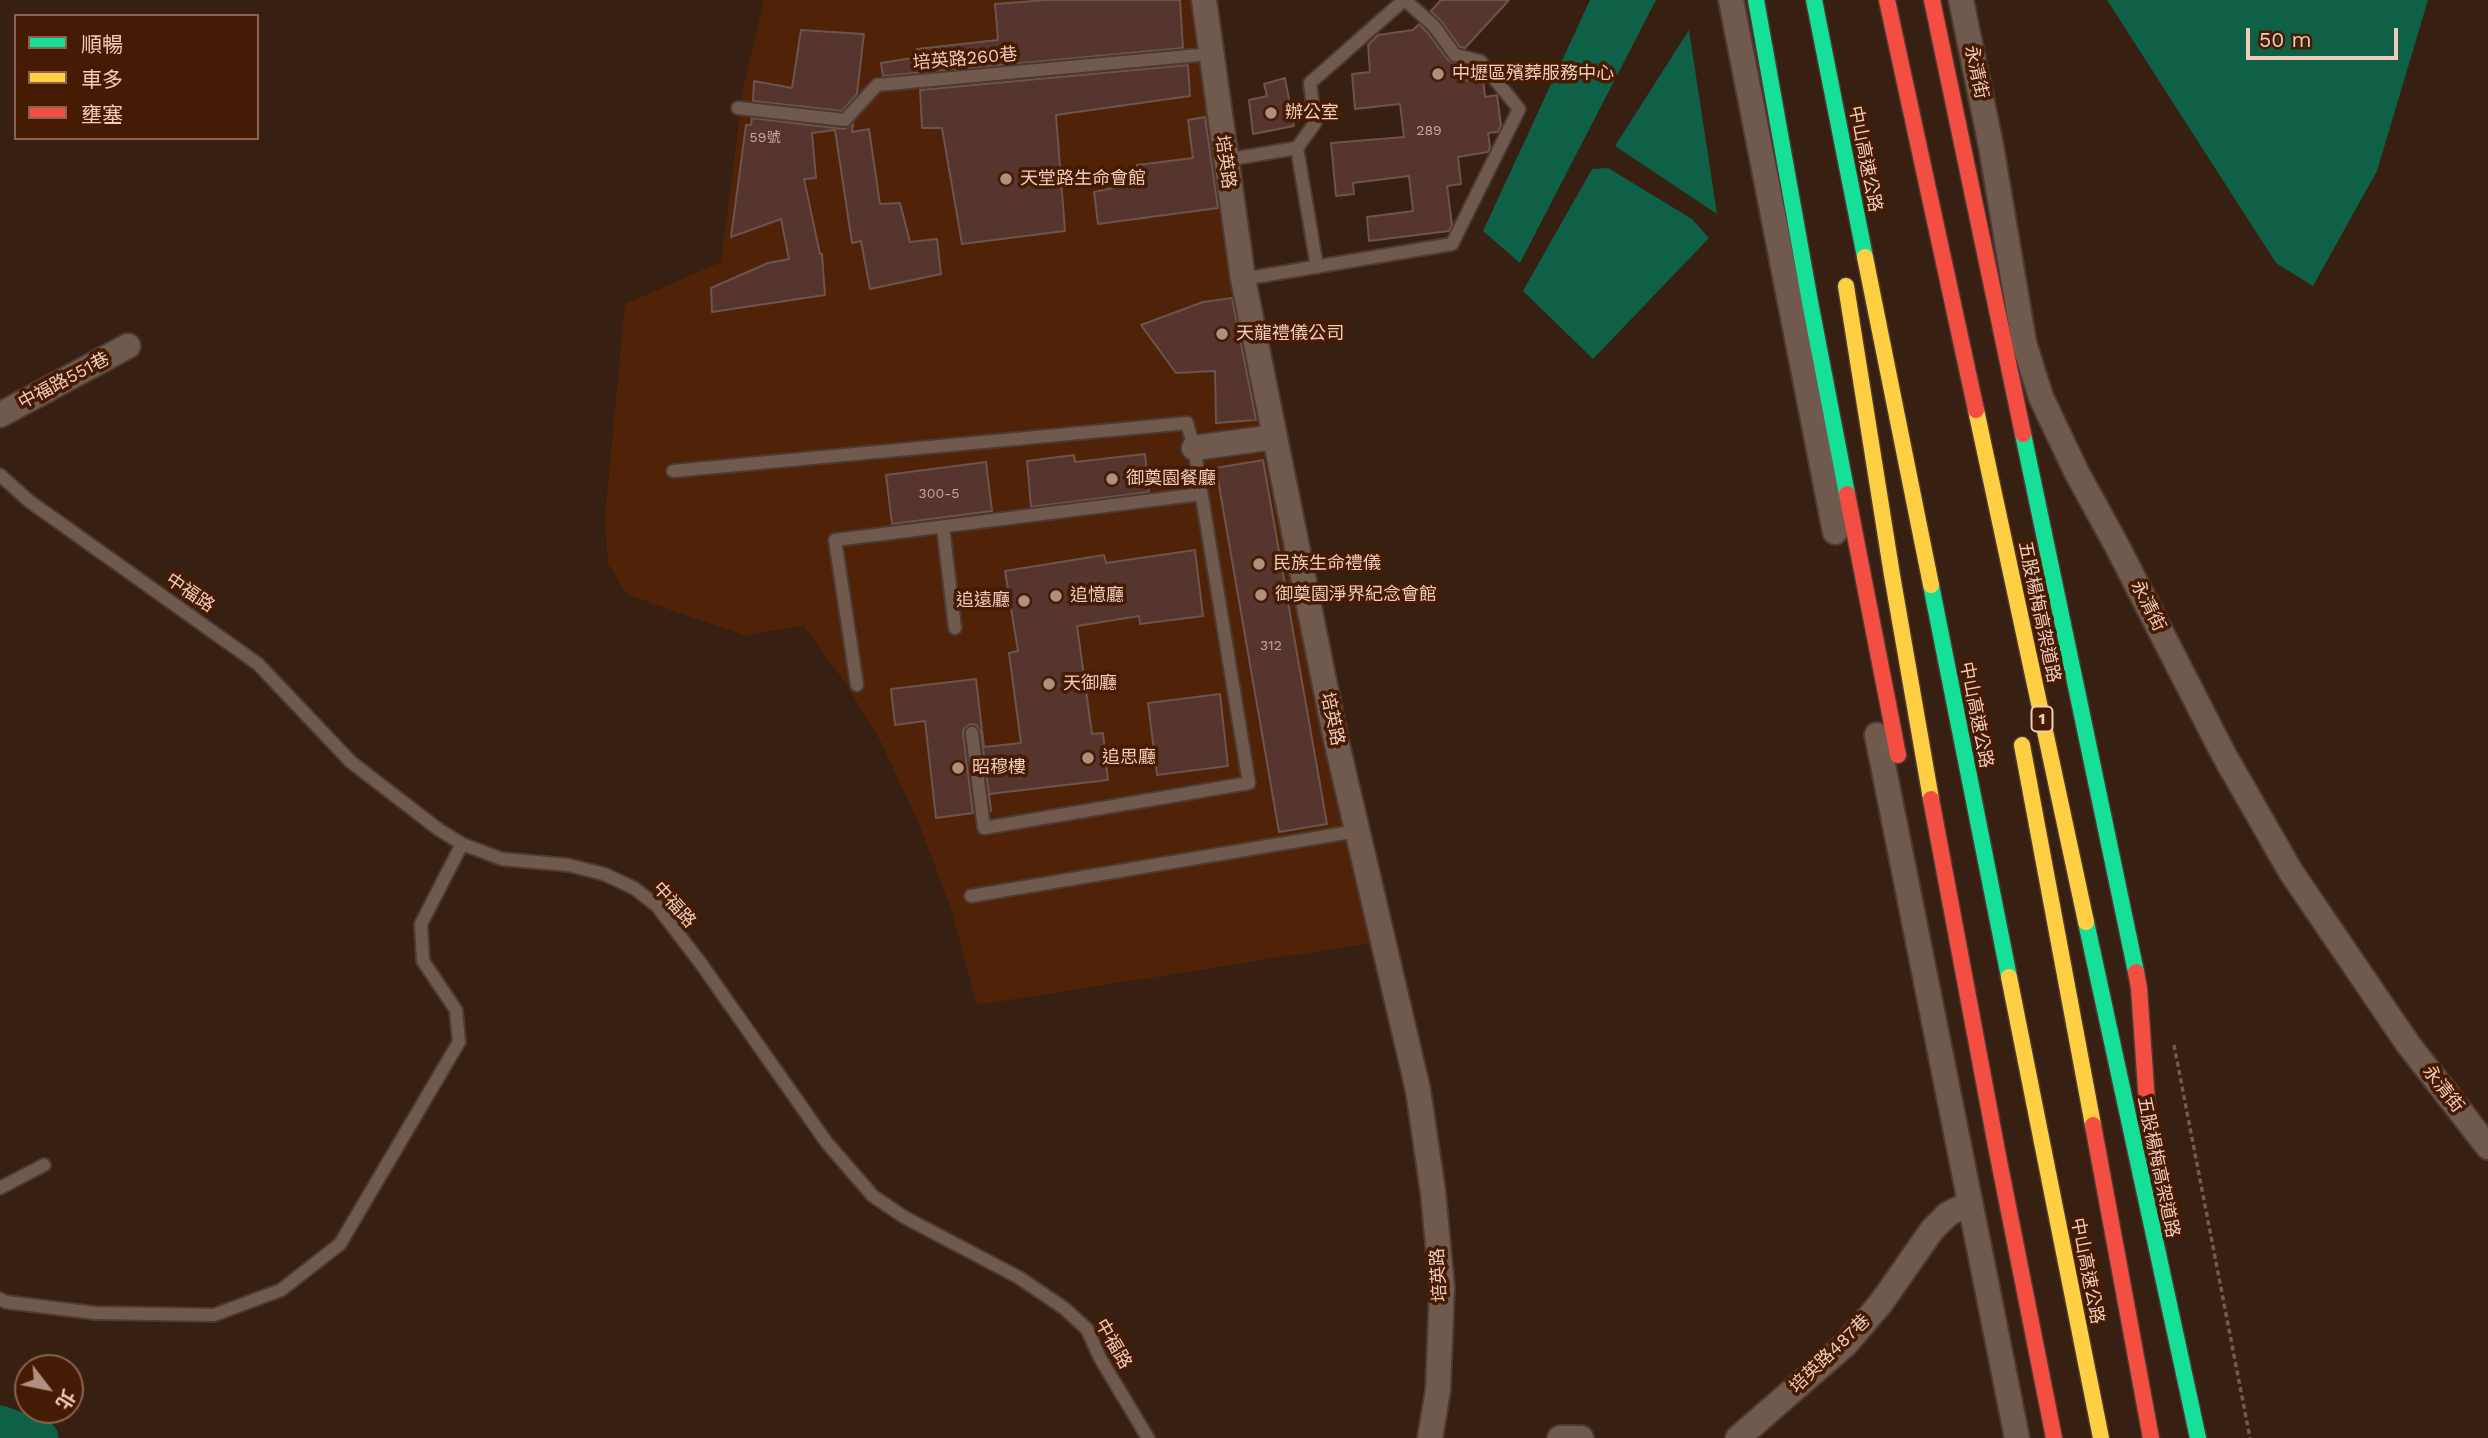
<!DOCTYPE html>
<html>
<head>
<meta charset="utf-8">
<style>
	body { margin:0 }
	#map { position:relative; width:2488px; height:1438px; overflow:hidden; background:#371f12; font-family:"Work Sans","Noto Sans TC",sans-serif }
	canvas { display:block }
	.legend { position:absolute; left:14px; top:14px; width:245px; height:126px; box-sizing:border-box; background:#461b03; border:2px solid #8a624d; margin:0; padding:9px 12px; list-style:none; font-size:21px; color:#f0ccbc }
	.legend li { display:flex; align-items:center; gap:14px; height:35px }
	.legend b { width:35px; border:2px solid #8a624d }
	.north { position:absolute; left:14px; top:1354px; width:70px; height:70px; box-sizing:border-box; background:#461b03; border:2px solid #8a624d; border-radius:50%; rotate:122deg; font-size:19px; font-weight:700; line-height:28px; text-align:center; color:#f0ccbc }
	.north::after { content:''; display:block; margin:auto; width:24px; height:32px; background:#af8f80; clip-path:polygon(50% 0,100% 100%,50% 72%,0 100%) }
	.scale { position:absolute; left:2246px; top:28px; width:152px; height:32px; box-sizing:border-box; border:4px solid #f0ccbc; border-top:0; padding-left:9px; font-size:21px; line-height:24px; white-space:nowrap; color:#f0ccbc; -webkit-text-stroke:5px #461b03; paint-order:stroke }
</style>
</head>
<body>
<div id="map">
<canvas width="2488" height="1438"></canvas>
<ul class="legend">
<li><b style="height:9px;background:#16e098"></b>順暢</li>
<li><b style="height:9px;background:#ffcf43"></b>車多</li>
<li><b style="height:9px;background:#f24e42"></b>壅塞</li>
</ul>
<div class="north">北</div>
<div class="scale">50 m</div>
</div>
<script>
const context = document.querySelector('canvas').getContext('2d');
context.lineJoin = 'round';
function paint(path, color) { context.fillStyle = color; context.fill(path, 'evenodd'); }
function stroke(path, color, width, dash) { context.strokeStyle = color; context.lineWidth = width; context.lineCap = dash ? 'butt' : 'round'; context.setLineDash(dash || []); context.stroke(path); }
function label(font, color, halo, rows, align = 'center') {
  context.font = font + ' "Work Sans","Noto Sans TC",sans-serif'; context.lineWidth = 7; context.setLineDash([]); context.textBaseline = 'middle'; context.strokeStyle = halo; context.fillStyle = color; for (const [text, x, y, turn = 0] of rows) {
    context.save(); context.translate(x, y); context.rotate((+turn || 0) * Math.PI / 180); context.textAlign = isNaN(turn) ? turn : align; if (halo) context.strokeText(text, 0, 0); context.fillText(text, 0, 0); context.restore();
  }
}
paint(new Path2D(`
	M 764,0 L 1192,0 L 1224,214 L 1371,943 L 977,1005 L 951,909 L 919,824 L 881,742 L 846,684 L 803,625 L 746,636 L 628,595 L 608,564 L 605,517 L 625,304 L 721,262 L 744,83 Z`), '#502208');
paint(new Path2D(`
	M 1590,0 L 1656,0 L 1520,263 L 1483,231 Z
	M 2107,0 L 2428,0 L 2377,171 L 2313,286 L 2276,263 Z
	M 1689,30 L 1717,214 L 1615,146 Z
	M 1608,168 L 1692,219 L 1709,238 L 1593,359 L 1523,291 L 1592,169 Z`), '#0e6146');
stroke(new Path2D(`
	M 0,1424 L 40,1438`), '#0e6146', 37);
const building = new Path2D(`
	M 1046,0 L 1180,0 L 1183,48 L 883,76 L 881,63 L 918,57 L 917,49 L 998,40 L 995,4 Z
	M 1441,0 L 1509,0 L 1465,48 L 1460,47 L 1441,21 L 1431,11 Z
	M 1419,24 L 1427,32 L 1448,60 L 1458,65 L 1460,81 L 1483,78 L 1485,97 L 1497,95 L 1501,125 L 1498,132 L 1488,133 L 1490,147 L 1488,152 L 1458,157 L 1461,184 L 1447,186 L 1452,225 L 1449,231 L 1369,241 L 1367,217 L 1413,211 L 1409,176 L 1353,183 L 1354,194 L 1336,196 L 1331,143 L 1404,137 L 1400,104 L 1355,109 L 1352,74 L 1370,72 L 1368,45 L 1378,35 L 1413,30 Z
	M 801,30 L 864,34 L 857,94 L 842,111 L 753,101 L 754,81 L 792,88 Z
	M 1188,65 L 1190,96 L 1056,115 L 1065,231 L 962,244 L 942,128 L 922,128 L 920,90 Z
	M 1285,78 L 1294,126 L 1253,134 L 1249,100 L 1267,96 L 1264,84 Z
	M 1205,117 L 1218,208 L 1098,224 L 1094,192 L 1137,183 L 1137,165 L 1193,158 L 1188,120 Z
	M 752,118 L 844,129 L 853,124 L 852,132 L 869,129 L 880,204 L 900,203 L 910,242 L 937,239 L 941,274 L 870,289 L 861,241 L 852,243 L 835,130 L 812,133 L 816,178 L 804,179 L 820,254 L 822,254 L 825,295 L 712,312 L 711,288 L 768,263 L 789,259 L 781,219 L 731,237 L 746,125 L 751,125 Z
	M 1232,298 L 1256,420 L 1216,423 L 1215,371 L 1176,373 L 1141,325 L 1203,302 Z
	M 1145,454 L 1149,492 L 1031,507 L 1027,461 L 1074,455 L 1075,462 Z
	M 1263,460 L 1327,824 L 1279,832 L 1216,468 Z
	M 986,462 L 992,511 L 892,524 L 886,475 Z
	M 1195,550 L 1203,616 L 1140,624 L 1139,616 L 1077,626 L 1092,734 L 1103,733 L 1108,780 L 989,794 L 991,811 L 981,732 L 976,725 L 970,724 L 964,729 L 963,734 L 973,813 L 936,818 L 925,721 L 895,725 L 891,689 L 976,679 L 984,747 L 1021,743 L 1009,653 L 1018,651 L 1005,571 L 1104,555 L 1106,563 Z
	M 1220,694 L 1228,766 L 1157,775 L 1148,703 Z`);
paint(building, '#56352f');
stroke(building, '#6c544d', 2);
const lane = new Path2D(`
	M 738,108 L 845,120 L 877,85 L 1210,54
	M 1297,148 L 1317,267
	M 1225,160 L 1297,148 L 1315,123 L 1310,83 L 1404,0
	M 1243,279 L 1452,244 L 1519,109 L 1480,61 L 1455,55 L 1434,26 L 1405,0
	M 673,471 L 1187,423 L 1194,448 L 1249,783 L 984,828 L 972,733
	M 0,475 L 29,501 L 258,664 L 351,762 L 438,829 L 462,844 L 502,859 L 568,865 L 604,874 L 634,888 L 657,906 L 702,965 L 827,1143 L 873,1196 L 904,1217 L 1018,1277 L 1064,1308 L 1087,1329 L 1100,1358 L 1148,1438
	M 943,527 L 955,628
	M 857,685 L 835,540 L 1201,494
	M 971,896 L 1357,831
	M 0,1188 L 44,1165
	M 0,1299 L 6,1302 L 95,1313 L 214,1315 L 281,1290 L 340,1244 L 459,1042 L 456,1010 L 423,961 L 421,924 L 462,844`);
const street = new Path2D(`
	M 1204,0 L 1243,279 L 1336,740 L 1418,1090 L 1433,1192 L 1442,1287 L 1438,1390 L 1430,1438
	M 1731,0 L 1835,532
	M 1961,0 L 1991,146 L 2024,343 L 2041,397 L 2055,427 L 2077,473 L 2117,546 L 2224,755 L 2291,872 L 2408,1044 L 2488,1147
	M 0,415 L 128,346
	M 1194,448 L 1275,437
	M 1877,735 L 2017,1438
	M 1560,1438 L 1581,1438
	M 1738,1438 L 1846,1344 L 1881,1303 L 1932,1230 L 1948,1214 L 1970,1203`);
const fast = new Path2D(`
	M 1756,0 L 1810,302 L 1847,494
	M 1814,0 L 1865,257
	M 2023,434 L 2136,972
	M 1931,585 L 2009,977
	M 2086,922 L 2198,1438`);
const slow = new Path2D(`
	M 1865,257 L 1931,585
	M 1846,286 L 1892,575 L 1931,799
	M 1976,410 L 2086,922
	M 2022,745 L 2093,1125
	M 2009,977 L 2101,1438`);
const jam = new Path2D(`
	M 1887,0 L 1976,410
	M 1932,0 L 2023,434
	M 1847,494 L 1898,755
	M 1931,799 L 1997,1151 L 2054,1438
	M 2136,972 L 2139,988 L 2148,1117
	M 2093,1125 L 2151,1438`);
stroke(lane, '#4e3a32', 16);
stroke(street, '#4e3a32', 28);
stroke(fast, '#4e3a32', 19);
stroke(slow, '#4e3a32', 19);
stroke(jam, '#4e3a32', 19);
stroke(new Path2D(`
	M 2174,1045 L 2250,1438`), '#6f5b52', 3.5, [5, 3.5]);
stroke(lane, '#705a4e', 12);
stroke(street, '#705a4e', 24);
stroke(fast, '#16e098', 16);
stroke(slow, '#ffcf43', 16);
stroke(jam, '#f24e42', 16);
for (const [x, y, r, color] of [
	[1438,74,7,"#af8f80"],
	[1271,113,7,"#af8f80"],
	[1006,179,7,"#af8f80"],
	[1222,334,7,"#af8f80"],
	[1112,479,7,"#af8f80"],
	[1259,564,7,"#af8f80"],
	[1261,595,7,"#af8f80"],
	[1056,596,7,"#af8f80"],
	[1024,601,7,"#af8f80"],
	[1049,684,7,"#af8f80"],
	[1088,758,7,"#af8f80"],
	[958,768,7,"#af8f80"]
]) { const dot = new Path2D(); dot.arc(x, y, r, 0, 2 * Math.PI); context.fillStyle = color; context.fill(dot); stroke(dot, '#461b03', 2.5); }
label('14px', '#caa699', null, [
	["289",1429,131],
	["59號",765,138],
	["300-5",939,494],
	["312",1271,646]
]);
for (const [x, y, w] of [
	[2042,719,21]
]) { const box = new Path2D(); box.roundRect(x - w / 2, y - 12.5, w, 25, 5); context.fillStyle = '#461b03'; context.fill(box); stroke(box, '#f0ccbc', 2); }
label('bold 16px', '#f0ccbc', null, [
	["1",2042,719]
]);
label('18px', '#f0ccbc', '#461b03', [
	["培英路260巷",965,59,-5],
	["永清街",1976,72,78],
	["中山高速公路",1865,159,79],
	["培英路",1225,162,82],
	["中福路551巷",64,381,-28],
	["中福路",190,593,34],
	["永清街",2148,606,63],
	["五股楊梅高架道路",2039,612,78],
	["中山高速公路",1976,715,79],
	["培英路",1332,719,78],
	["中福路",674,905,48],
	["永清街",2443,1089,52],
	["五股楊梅高架道路",2158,1167,78],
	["中山高速公路",2087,1271,79],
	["培英路",1439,1275,-93],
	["中福路",1113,1344,60],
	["培英路487巷",1830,1354,-44]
]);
label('18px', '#f0ccbc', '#461b03', [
	["中壢區殯葬服務中心",1452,74],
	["辦公室",1285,113],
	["天堂路生命會館",1020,179],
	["天龍禮儀公司",1236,334],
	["御奠園餐廳",1126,479],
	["民族生命禮儀",1273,564],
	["御奠園淨界紀念會館",1275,595],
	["追憶廳",1070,596],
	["追遠廳",1010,601,"right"],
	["天御廳",1063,684],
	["追思廳",1102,758],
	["昭穆樓",972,768]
], 'left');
</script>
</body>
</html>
